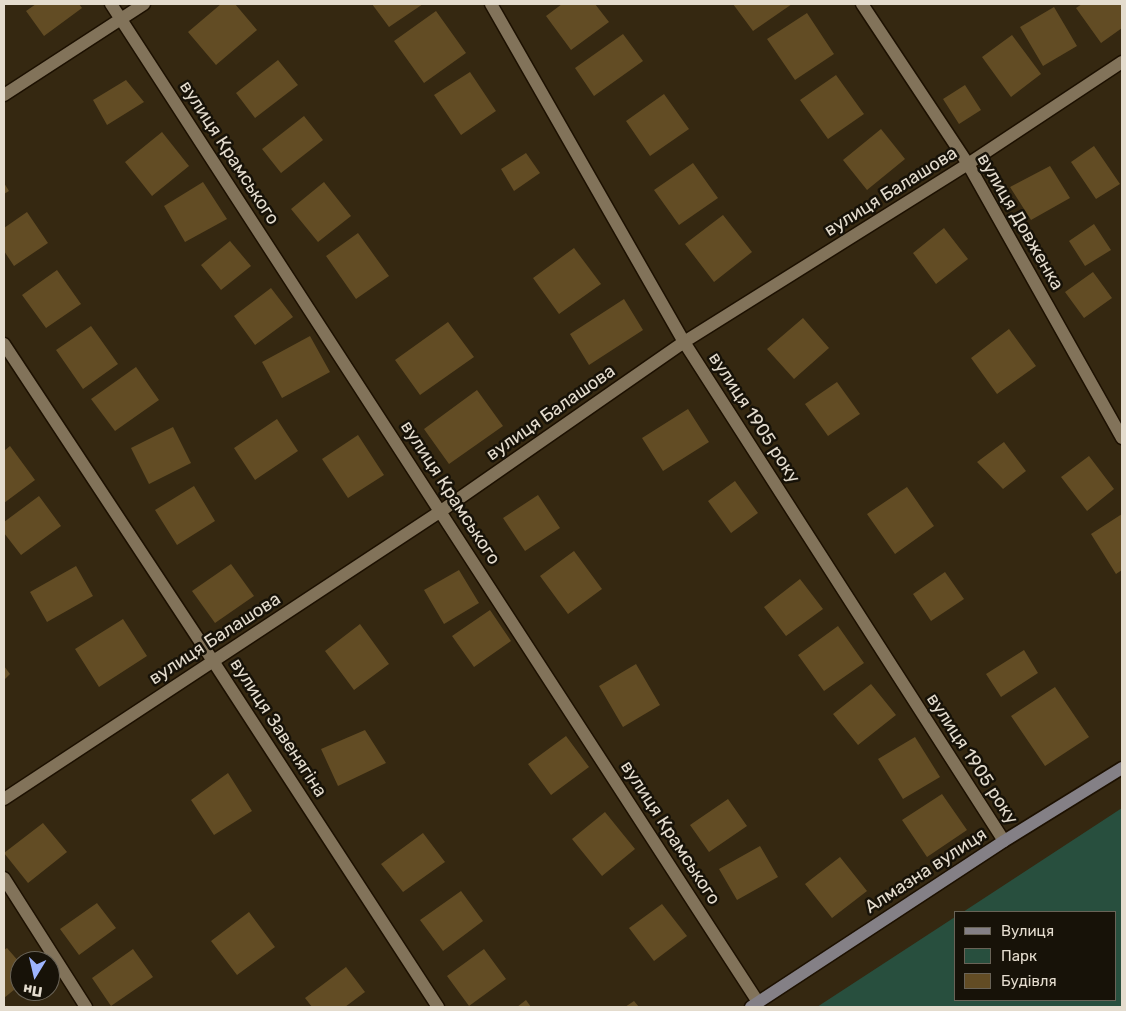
<!DOCTYPE html>
<html>
<head>
<meta charset="utf-8">
<style>
	body { margin:0 }
	#map { position:relative; width:1126px; height:1011px; overflow:hidden; background:#352811; font-family:Rubik,sans-serif }
	canvas { display:block }
	.frame { position:absolute; inset:0; border:5px solid #e4dcce; pointer-events:none }
	.legend { position:absolute; left:954px; top:911px; width:162px; height:90px; box-sizing:border-box; background:#171208; border:1px solid #696357; margin:0; padding:6px 9px; list-style:none; font-size:15px; color:#e4dcce }
	.legend li { display:flex; align-items:center; gap:10px; height:25px }
	.legend b { width:25px; border:1px solid #696357 }
	.north { position:absolute; left:10px; top:951px; width:50px; height:50px; box-sizing:border-box; background:#171208; border:1px solid #696357; border-radius:50%; rotate:189deg; font-size:14px; font-weight:700; line-height:20px; text-align:center; color:#e4dcce }
	.north::after { content:''; display:block; margin:auto; width:18px; height:22px; background:#9db4fd; clip-path:polygon(50% 0,100% 100%,50% 72%,0 100%) }
</style>
</head>
<body>
<div id="map">
<canvas width="1126" height="1011"></canvas>
<div class="frame"></div>
<ul class="legend">
<li><b style="height:6px;background:#848086"></b>Вулиця</li>
<li><b style="height:14px;background:#284f3e"></b>Парк</li>
<li><b style="height:14px;background:#624c24"></b>Будівля</li>
</ul>
<div class="north">Пн</div>
</div>
<script>
const context = document.querySelector('canvas').getContext('2d');
context.lineJoin = 'round';
function paint(path, color) { context.fillStyle = color; context.fill(path, 'evenodd'); }
function stroke(path, color, width, dash) { context.strokeStyle = color; context.lineWidth = width; context.lineCap = dash ? 'butt' : 'round'; context.setLineDash(dash || []); context.stroke(path); }
function label(font, color, halo, rows, align = 'center') {
  context.font = font + ' Rubik,sans-serif'; context.lineWidth = 5; context.setLineDash([]); context.textBaseline = 'middle'; context.strokeStyle = halo; context.fillStyle = color; for (const [text, x, y, turn = 0] of rows) {
    context.save(); context.translate(x, y); context.rotate((+turn || 0) * Math.PI / 180); context.textAlign = isNaN(turn) ? turn : align; if (halo) context.strokeText(text, 0, 0); context.fillText(text, 0, 0); context.restore();
  }
}
paint(new Path2D(`
	M 1122,808 L 1122,1007 L 817,1007 L 955,917 L 955,1000 L 1115,1000 L 1115,912 L 963,912 Z`), '#284f3e');
paint(new Path2D(`
	M 36,4 L 79,4 L 82,8 L 44,36 L 26,11 Z
	M 221,4 L 235,4 L 257,30 L 216,65 L 188,32 Z
	M 372,4 L 423,4 L 389,27 Z
	M 562,4 L 595,4 L 609,22 L 571,50 L 546,16 Z
	M 733,4 L 792,4 L 753,31 Z
	M 1082,4 L 1122,4 L 1122,28 L 1101,43 L 1076,8 Z
	M 1054,7 L 1077,46 L 1043,66 L 1020,27 Z
	M 436,11 L 466,53 L 424,83 L 394,41 Z
	M 807,13 L 834,54 L 795,80 L 767,39 Z
	M 623,34 L 643,61 L 594,96 L 575,68 Z
	M 1012,35 L 1041,74 L 1011,97 L 982,57 Z
	M 278,60 L 298,85 L 255,118 L 236,93 Z
	M 470,72 L 496,111 L 461,135 L 434,95 Z
	M 836,75 L 864,114 L 828,139 L 800,100 Z
	M 126,80 L 144,102 L 107,125 L 93,100 Z
	M 965,85 L 981,110 L 959,124 L 943,99 Z
	M 664,94 L 689,129 L 650,156 L 626,121 Z
	M 304,116 L 323,140 L 281,173 L 262,149 Z
	M 881,129 L 905,159 L 867,190 L 843,160 Z
	M 162,132 L 189,166 L 152,196 L 125,162 Z
	M 1094,146 L 1120,184 L 1096,199 L 1071,162 Z
	M 526,153 L 540,173 L 514,191 L 501,169 Z
	M 693,163 L 718,198 L 679,225 L 654,190 Z
	M 1050,166 L 1070,198 L 1031,220 L 1010,187 Z
	M 203,182 L 227,219 L 185,242 L 164,206 Z
	M 324,182 L 351,216 L 318,242 L 291,209 Z
	M 4,183 L 9,191 L 4,194 Z
	M 27,212 L 48,243 L 14,266 L 4,251 L 4,228 Z
	M 723,215 L 752,252 L 714,282 L 685,244 Z
	M 1094,224 L 1111,250 L 1085,266 L 1069,241 Z
	M 944,228 L 968,259 L 936,284 L 913,253 Z
	M 358,233 L 389,276 L 356,299 L 326,256 Z
	M 230,241 L 251,266 L 221,290 L 201,265 Z
	M 574,248 L 601,284 L 559,314 L 533,278 Z
	M 57,270 L 81,304 L 46,328 L 22,295 Z
	M 1093,272 L 1112,298 L 1084,318 L 1065,292 Z
	M 271,288 L 293,317 L 255,345 L 234,316 Z
	M 624,299 L 643,330 L 589,365 L 570,334 Z
	M 803,318 L 829,348 L 794,379 L 767,349 Z
	M 448,322 L 474,357 L 420,395 L 395,360 Z
	M 91,326 L 118,364 L 83,389 L 56,350 Z
	M 1009,329 L 1036,366 L 997,394 L 971,358 Z
	M 310,336 L 330,372 L 282,398 L 262,362 Z
	M 136,367 L 159,400 L 115,431 L 91,399 Z
	M 837,382 L 860,414 L 828,436 L 805,404 Z
	M 477,390 L 503,426 L 449,464 L 424,429 Z
	M 688,409 L 709,442 L 663,471 L 642,438 Z
	M 277,419 L 298,451 L 255,480 L 234,448 Z
	M 173,427 L 191,463 L 149,484 L 131,448 Z
	M 358,435 L 384,475 L 348,498 L 322,459 Z
	M 1004,442 L 1026,471 L 1003,489 L 977,462 Z
	M 10,446 L 35,480 L 4,503 L 4,451 Z
	M 1089,456 L 1114,489 L 1087,511 L 1061,477 Z
	M 735,481 L 758,513 L 731,533 L 708,501 Z
	M 194,486 L 215,521 L 177,545 L 155,510 Z
	M 907,487 L 934,526 L 895,554 L 867,514 Z
	M 538,495 L 560,528 L 525,551 L 503,518 Z
	M 39,496 L 61,526 L 21,555 L 4,533 L 4,522 Z
	M 1122,514 L 1122,570 L 1116,574 L 1091,534 Z
	M 574,551 L 602,589 L 568,614 L 540,576 Z
	M 231,564 L 254,596 L 215,623 L 192,591 Z
	M 76,566 L 93,596 L 47,622 L 30,592 Z
	M 459,570 L 479,603 L 444,624 L 424,590 Z
	M 945,572 L 964,599 L 931,621 L 913,594 Z
	M 800,579 L 823,609 L 786,636 L 764,607 Z
	M 490,610 L 511,641 L 474,667 L 452,636 Z
	M 123,619 L 147,656 L 99,687 L 75,649 Z
	M 360,624 L 389,664 L 354,690 L 325,651 Z
	M 838,626 L 864,663 L 824,691 L 798,655 Z
	M 1024,650 L 1038,673 L 1001,697 L 986,674 Z
	M 636,664 L 660,705 L 623,727 L 599,686 Z
	M 4,666 L 10,674 L 4,680 Z
	M 871,684 L 896,715 L 858,745 L 833,714 Z
	M 1055,687 L 1089,737 L 1045,766 L 1011,716 Z
	M 365,730 L 386,763 L 338,786 L 321,749 Z
	M 566,736 L 589,767 L 551,795 L 528,764 Z
	M 915,737 L 940,777 L 903,799 L 878,759 Z
	M 228,773 L 252,811 L 214,835 L 191,800 Z
	M 942,794 L 967,830 L 927,857 L 902,820 Z
	M 728,799 L 747,826 L 709,852 L 690,825 Z
	M 605,812 L 635,849 L 602,876 L 572,839 Z
	M 43,823 L 67,852 L 28,883 L 4,853 Z
	M 423,833 L 445,862 L 403,892 L 381,864 Z
	M 760,846 L 778,877 L 737,900 L 719,869 Z
	M 840,857 L 867,891 L 832,918 L 805,884 Z
	M 461,891 L 483,921 L 443,951 L 420,920 Z
	M 97,903 L 116,928 L 79,955 L 60,929 Z
	M 662,904 L 687,936 L 654,961 L 629,928 Z
	M 249,912 L 275,947 L 237,975 L 211,941 Z
	M 7,948 L 20,963 L 20,985 L 4,998 L 4,950 Z
	M 133,949 L 153,977 L 111,1006 L 92,978 Z
	M 484,949 L 506,979 L 469,1006 L 447,976 Z
	M 346,967 L 365,992 L 345,1007 L 312,1007 L 305,998 Z
	M 526,1000 L 531,1007 L 517,1007 Z
	M 634,1001 L 639,1007 L 625,1007 Z`), '#624c24');
const street = new Path2D(`
	M 111,4 L 758,1002
	M 491,4 L 684,342 L 1004,841
	M 862,4 L 968,164 L 1122,438
	M 4,95 L 144,4
	M 4,344 L 213,661 L 438,1007
	M 4,799 L 441,511 L 684,342 L 968,164 L 1122,62
	M 4,878 L 86,1007`);
const secondary = new Path2D(`
	M 751,1007 L 1004,841 L 1122,768`);
stroke(street, '#1c1000', 15);
stroke(secondary, '#1c1000', 15);
stroke(street, '#82735a', 12);
stroke(secondary, '#848086', 12);
label('18px', '#e4dcce', '#171208', [
	["вулиця Крамського",229,153,57],
	["вулиця Балашова",891,192,-32],
	["вулиця Довженка",1020,222,60],
	["вулиця Балашова",551,413,-35],
	["вулиця 1905 року",754,418,57],
	["вулиця Крамського",450,493,57],
	["вулиця Балашова",215,639,-33],
	["вулиця Завенягіна",278,728,57],
	["вулиця 1905 року",972,759,57],
	["вулиця Крамського",670,833,57],
	["Алмазна вулиця",926,871,-33]
]);
</script>
</body>
</html>
